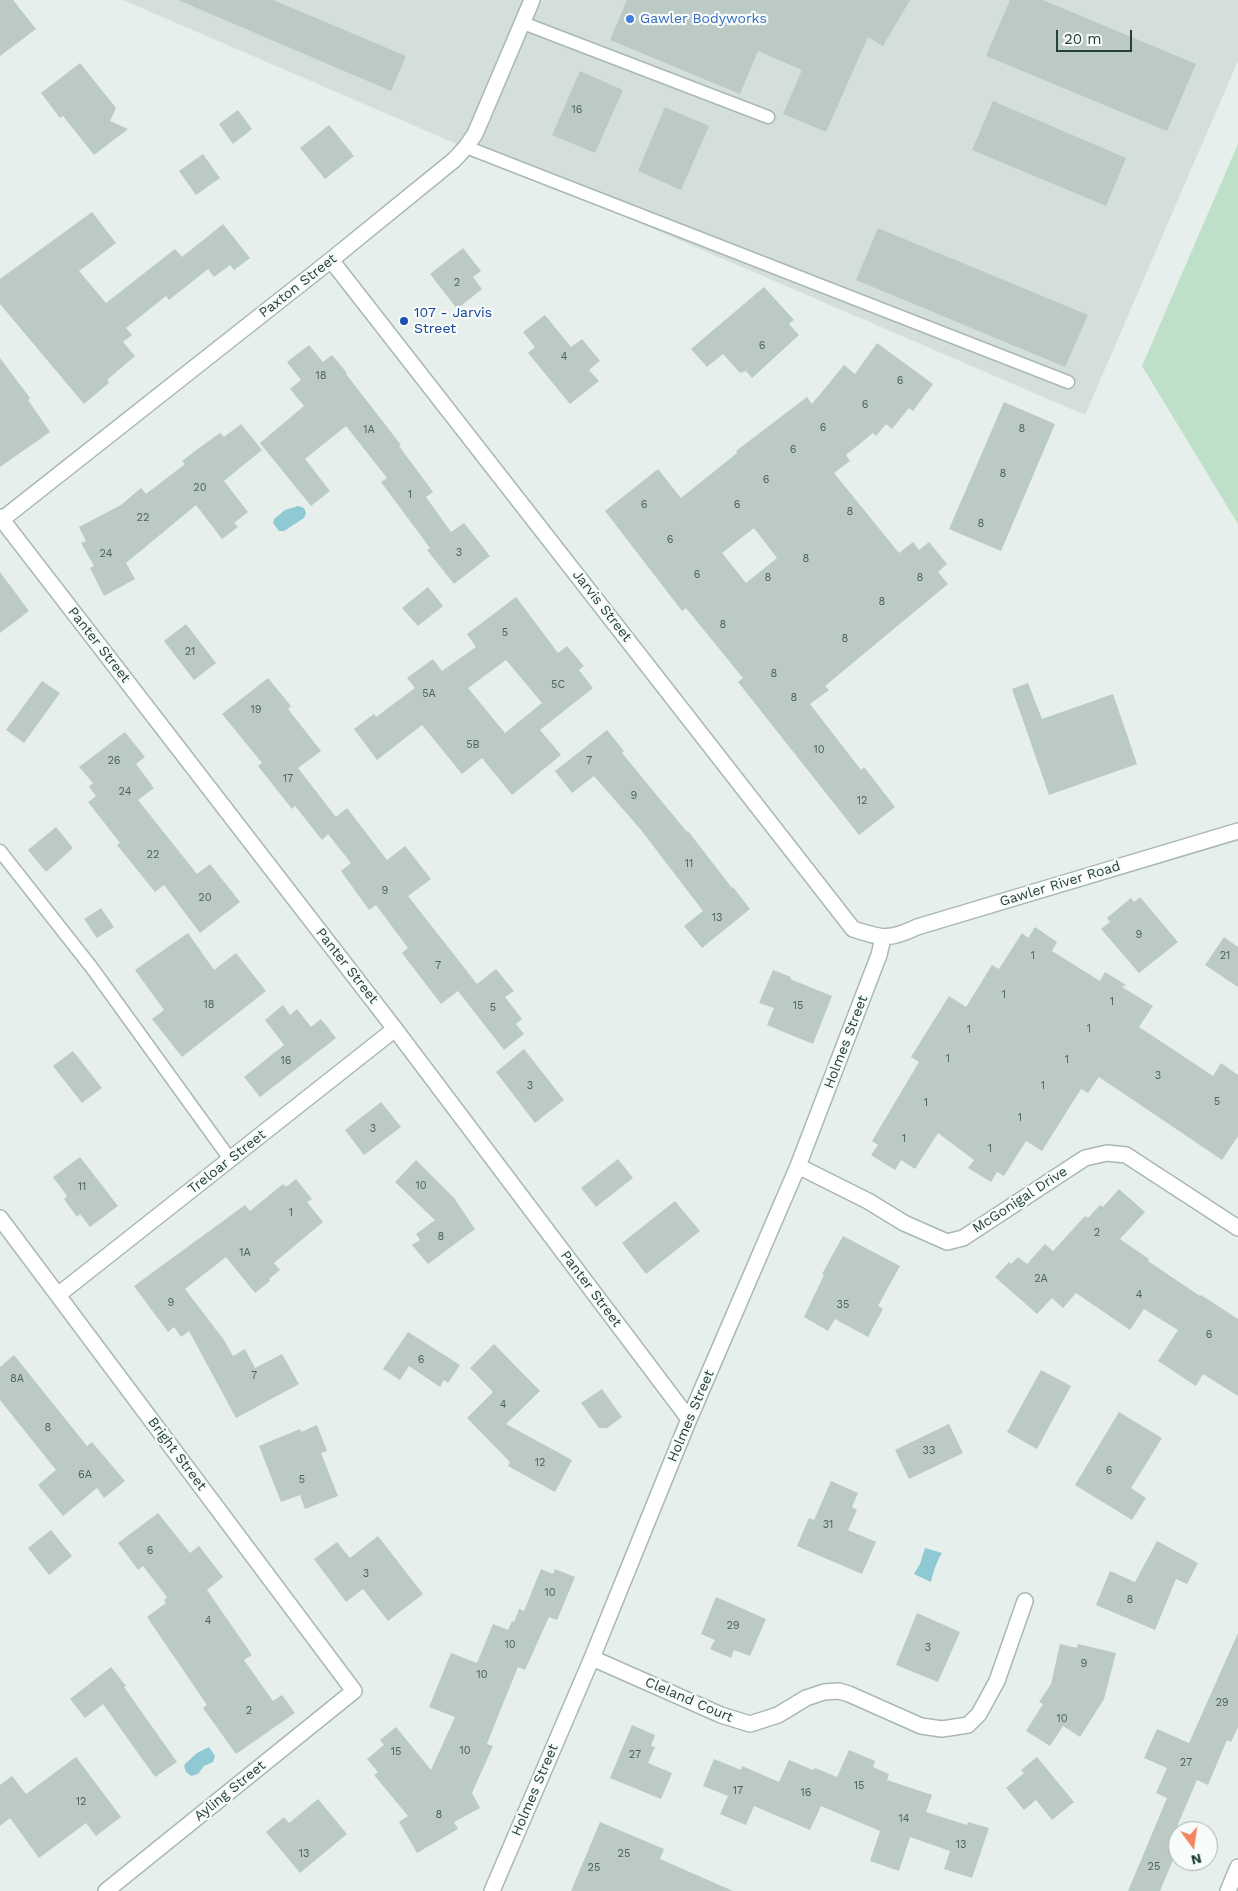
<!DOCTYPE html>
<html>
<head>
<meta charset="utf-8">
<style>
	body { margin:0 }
	#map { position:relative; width:1238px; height:1891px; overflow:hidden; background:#e6efeb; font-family:"Work Sans",sans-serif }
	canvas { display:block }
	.north { position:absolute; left:1168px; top:1821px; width:50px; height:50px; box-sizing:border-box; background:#f7fbf9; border:1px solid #a3b1ad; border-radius:50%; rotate:166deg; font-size:14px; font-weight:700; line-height:20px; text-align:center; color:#24423a }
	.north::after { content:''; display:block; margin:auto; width:18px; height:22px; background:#f4845f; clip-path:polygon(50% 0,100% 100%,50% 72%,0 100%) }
	.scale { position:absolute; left:1056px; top:30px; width:76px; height:22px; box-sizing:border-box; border:2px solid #24423a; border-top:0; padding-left:6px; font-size:15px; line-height:18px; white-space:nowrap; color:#24423a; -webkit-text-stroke:4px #f7fbf9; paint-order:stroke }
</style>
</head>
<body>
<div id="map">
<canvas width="1238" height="1891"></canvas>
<div class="north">N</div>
<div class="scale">20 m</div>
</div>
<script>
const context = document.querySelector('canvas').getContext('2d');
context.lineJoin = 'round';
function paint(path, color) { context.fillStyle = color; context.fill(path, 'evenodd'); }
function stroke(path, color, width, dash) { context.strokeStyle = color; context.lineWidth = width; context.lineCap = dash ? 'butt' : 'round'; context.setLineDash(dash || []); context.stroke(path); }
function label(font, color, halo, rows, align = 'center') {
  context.font = font + ' "Work Sans",sans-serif'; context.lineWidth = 4.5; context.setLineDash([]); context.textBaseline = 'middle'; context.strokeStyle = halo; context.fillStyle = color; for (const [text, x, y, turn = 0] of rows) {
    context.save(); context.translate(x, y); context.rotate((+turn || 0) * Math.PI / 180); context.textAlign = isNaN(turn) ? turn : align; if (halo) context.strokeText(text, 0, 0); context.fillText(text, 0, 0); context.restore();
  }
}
paint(new Path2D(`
	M 123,0 L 1238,0 L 1238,61 L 1085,415 Z`), '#d4dfda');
paint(new Path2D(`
	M 1238,144 L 1238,524 L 1142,366 Z`), '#bfe0c8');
paint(new Path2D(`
	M 298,506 L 304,508 L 306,513 L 304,518 L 284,531 L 279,531 L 273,523 L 274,519 L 285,510 Z
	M 925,1548 L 942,1553 C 938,1558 932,1575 931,1582 L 914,1574 L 920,1564 Z
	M 209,1747 L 215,1756 L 213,1762 L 204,1766 L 198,1774 L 191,1776 L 186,1772 L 184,1765 L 197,1753 Z`), '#8ec9d4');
paint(new Path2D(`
	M 0,0 L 13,0 L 36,29 L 0,56 Z
	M 178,0 L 273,0 L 406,56 L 391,91 Z
	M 627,0 L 910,0 L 883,46 L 868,37 L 826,132 L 783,114 L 802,70 L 758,51 L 740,94 L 610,40 Z
	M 1010,0 L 1043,0 L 1196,64 L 1167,131 L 986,56 Z
	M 80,63 L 116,108 L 110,121 L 128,129 L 94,155 L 63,116 L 60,118 L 41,93 Z
	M 580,71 L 623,90 L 595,153 L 552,135 Z
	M 993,101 L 1126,158 L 1106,206 L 972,150 Z
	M 665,107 L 709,126 L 681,190 L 638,171 Z
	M 238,110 L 252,129 L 233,144 L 219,124 Z
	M 329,125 L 354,156 L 325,179 L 300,148 Z
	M 203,154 L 220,178 L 196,195 L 179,171 Z
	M 92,212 L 116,243 L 79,271 L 106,303 L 175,249 L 182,257 L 223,224 L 250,258 L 234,270 L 230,265 L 214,277 L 208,269 L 169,300 L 166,296 L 126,328 L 132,335 L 123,342 L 135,356 L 107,380 L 109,383 L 84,404 L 0,304 L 0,279 Z
	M 878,228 L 1088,315 L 1065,367 L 856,280 Z
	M 463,248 L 481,271 L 473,277 L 482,289 L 457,309 L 430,274 Z
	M 764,287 L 794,320 L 789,324 L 799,335 L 752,378 L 746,371 L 740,373 L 723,354 L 707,367 L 691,349 Z
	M 545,315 L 571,347 L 582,339 L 600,361 L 589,370 L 599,381 L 570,404 L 528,353 L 535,347 L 523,332 Z
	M 877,343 L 933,384 L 913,411 L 909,408 L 892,429 L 886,424 L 876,436 L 873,433 L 846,455 L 850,461 L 834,473 L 899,553 L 913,542 L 919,550 L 929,542 L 947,564 L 938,572 L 948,584 L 825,686 L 829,690 L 810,704 L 861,770 L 864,767 L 895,807 L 859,835 L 738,682 L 743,678 L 686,608 L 682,611 L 605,511 L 658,469 L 681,498 L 737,453 L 736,451 L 807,397 L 812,404 L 844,365 L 855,374 ZM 754,528 L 777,558 L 746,583 L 722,553 Z
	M 309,345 L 323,362 L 332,355 L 347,373 L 346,374 L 401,445 L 399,446 L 433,492 L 426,497 L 451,532 L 464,523 L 490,556 L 454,584 L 427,550 L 430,548 L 381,482 L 387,478 L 346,426 L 305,459 L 330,491 L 311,506 L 260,443 L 304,406 L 290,389 L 301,380 L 287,362 Z
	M 0,358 L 30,398 L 28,400 L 50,432 L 0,467 Z
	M 1004,402 L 1055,424 L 1001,551 L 949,529 Z
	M 241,424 L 262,450 L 224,481 L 248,512 L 234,523 L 238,527 L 222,539 L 196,505 L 126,563 L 135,579 L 104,596 L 90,568 L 94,566 L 81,543 L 86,541 L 79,527 L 121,505 L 141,488 L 146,494 L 185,464 L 182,461 L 199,448 L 220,433 L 224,437 Z
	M 0,572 L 29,611 L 0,633 Z
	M 428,587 L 443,606 L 418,626 L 402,608 Z
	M 516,597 L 558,653 L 567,646 L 584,666 L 579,670 L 593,688 L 540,730 L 561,755 L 512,795 L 482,758 L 462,774 L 422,725 L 377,760 L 354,729 L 374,714 L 376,717 L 415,688 L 407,678 L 433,659 L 442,671 L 476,647 L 467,634 ZM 506,660 L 542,703 L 505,733 L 468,688 Z
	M 186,624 L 216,663 L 194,680 L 164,641 Z
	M 268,678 L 291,706 L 288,709 L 321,751 L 298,768 L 336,817 L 347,808 L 387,860 L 405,846 L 431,879 L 408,896 L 477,984 L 496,969 L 514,991 L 505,997 L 522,1019 L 516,1024 L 524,1034 L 504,1050 L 458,991 L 441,1004 L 402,953 L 408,948 L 376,905 L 369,910 L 341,871 L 351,863 L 328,834 L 322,840 L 295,806 L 292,809 L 258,766 L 262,763 L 222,714 Z
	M 42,681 L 60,693 L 24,743 L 6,730 Z
	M 1028,683 L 1042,719 L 1113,694 L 1137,764 L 1049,795 L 1012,689 Z
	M 607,730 L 624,751 L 622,753 L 687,832 L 688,831 L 732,888 L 733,887 L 750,909 L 702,948 L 684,926 L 703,911 L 641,830 L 594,776 L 572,793 L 555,771 Z
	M 125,732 L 145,757 L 136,764 L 154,788 L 138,800 L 197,874 L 210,864 L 240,902 L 200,933 L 164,885 L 155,892 L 117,845 L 120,843 L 88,802 L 96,796 L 89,787 L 93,783 L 79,767 Z
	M 56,827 L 73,848 L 46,872 L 28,850 Z
	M 1140,897 L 1178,942 L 1139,973 L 1101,929 L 1110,922 L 1107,918 L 1131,898 L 1134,902 Z
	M 101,908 L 114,927 L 97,938 L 84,919 Z
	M 1035,927 L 1057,942 L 1052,951 L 1100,981 L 1105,972 L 1126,985 L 1122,987 L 1153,1006 L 1139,1027 L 1213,1076 L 1221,1063 L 1238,1075 L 1238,1136 L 1222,1160 L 1099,1077 L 1088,1093 L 1081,1089 L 1042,1151 L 1026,1141 L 1004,1176 L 997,1172 L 991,1182 L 968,1168 L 974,1160 L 938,1133 L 915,1169 L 901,1160 L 895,1170 L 871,1155 L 878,1145 L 872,1141 L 919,1062 L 911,1057 L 949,996 L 966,1007 L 992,965 L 999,969 L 1022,933 L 1028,938 Z
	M 188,933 L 214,970 L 236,953 L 266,991 L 182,1057 L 152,1019 L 164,1010 L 135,970 Z
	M 1224,937 L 1238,947 L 1238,987 L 1205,965 Z
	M 773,970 L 791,977 L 790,979 L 832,996 L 813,1044 L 767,1025 L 774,1008 L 759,1003 Z
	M 283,1005 L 290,1015 L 297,1009 L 311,1027 L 321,1019 L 336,1038 L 260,1097 L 244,1077 L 284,1045 L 265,1020 Z
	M 524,1049 L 564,1100 L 535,1123 L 496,1072 Z
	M 73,1051 L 102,1088 L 82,1103 L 53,1066 Z
	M 381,1102 L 401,1127 L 364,1155 L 345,1130 Z
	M 80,1157 L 118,1206 L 90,1227 L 80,1214 L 77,1217 L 64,1199 L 67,1196 L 53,1177 Z
	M 618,1159 L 633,1178 L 596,1207 L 581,1188 Z
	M 416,1160 L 454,1198 L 475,1229 L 428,1264 L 412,1245 L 420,1240 L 416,1234 L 435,1220 L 395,1182 Z
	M 296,1179 L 312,1199 L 307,1202 L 323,1222 L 274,1263 L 280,1270 L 269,1279 L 270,1281 L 255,1293 L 226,1257 L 185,1289 L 224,1340 L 233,1356 L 245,1349 L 255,1368 L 282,1354 L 299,1384 L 236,1418 L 189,1331 L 181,1337 L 174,1327 L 168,1332 L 134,1286 L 245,1205 L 250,1211 L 283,1184 L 286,1187 Z
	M 1119,1189 L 1145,1212 L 1120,1239 L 1149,1259 L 1148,1261 L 1200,1296 L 1201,1295 L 1238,1319 L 1238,1396 L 1203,1374 L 1196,1386 L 1158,1361 L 1178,1330 L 1144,1309 L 1130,1330 L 1076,1293 L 1063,1308 L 1052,1298 L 1037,1314 L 995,1277 L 1009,1262 L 1011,1264 L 1018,1257 L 1027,1264 L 1045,1244 L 1053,1251 L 1085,1216 L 1088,1218 L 1100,1205 L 1103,1207 Z
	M 675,1201 L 700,1231 L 646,1274 L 622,1243 Z
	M 843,1236 L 900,1266 L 878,1306 L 883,1309 L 868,1337 L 835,1319 L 828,1331 L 804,1317 L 824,1275 L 822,1274 Z
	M 408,1332 L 460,1365 L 448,1383 L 444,1380 L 440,1387 L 409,1366 L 400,1380 L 383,1369 Z
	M 494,1344 L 540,1391 L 506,1424 L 572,1460 L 555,1492 L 508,1466 L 510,1462 L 467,1418 L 493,1392 L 470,1368 Z
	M 14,1355 L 87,1446 L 92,1442 L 125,1481 L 104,1498 L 97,1488 L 63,1516 L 38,1485 L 56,1470 L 0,1400 L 0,1367 Z
	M 1041,1370 L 1071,1386 L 1037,1449 L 1007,1432 Z
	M 602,1389 L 622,1417 L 607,1428 L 599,1428 L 581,1403 Z
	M 1119,1412 L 1162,1438 L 1131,1488 L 1146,1498 L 1132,1520 L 1075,1485 Z
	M 949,1424 L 963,1453 L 909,1479 L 895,1450 Z
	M 317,1425 L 327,1451 L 321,1453 L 338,1496 L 305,1509 L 300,1495 L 281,1502 L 259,1446 L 300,1429 L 301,1432 Z
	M 831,1481 L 858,1493 L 852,1507 L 857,1510 L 848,1530 L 876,1542 L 862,1574 L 797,1546 L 809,1518 L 814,1520 Z
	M 158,1513 L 190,1553 L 199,1546 L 223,1577 L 207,1590 L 252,1655 L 244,1660 L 273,1701 L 282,1695 L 295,1713 L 236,1754 L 203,1708 L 207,1705 L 147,1617 L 166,1603 L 164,1600 L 167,1597 L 143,1566 L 138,1570 L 118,1543 Z
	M 51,1530 L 72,1556 L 49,1575 L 28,1548 Z
	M 378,1536 L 423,1594 L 388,1621 L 363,1589 L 346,1602 L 314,1559 L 337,1542 L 350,1558 Z
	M 1157,1541 L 1198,1563 L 1187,1584 L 1176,1579 L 1155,1630 L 1096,1605 L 1110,1571 L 1135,1582 Z
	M 541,1569 L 553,1574 L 555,1569 L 575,1577 L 557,1620 L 549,1617 L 525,1670 L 518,1667 L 496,1721 L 487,1744 L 493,1746 L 472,1793 L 480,1808 L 454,1822 L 458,1829 L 417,1853 L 399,1822 L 408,1816 L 374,1775 L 378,1772 L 367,1759 L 384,1745 L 380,1740 L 396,1727 L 431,1770 L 455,1717 L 429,1707 L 451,1653 L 477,1663 L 493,1624 L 508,1630 L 512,1621 L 514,1622 L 519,1609 L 524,1611 Z
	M 716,1597 L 766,1619 L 750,1656 L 734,1650 L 731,1658 L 710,1649 L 715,1640 L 701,1634 Z
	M 917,1613 L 960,1632 L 938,1682 L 896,1665 Z
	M 1238,1633 L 1238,1727 L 1231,1742 L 1227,1740 L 1208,1785 L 1197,1780 L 1178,1824 L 1178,1848 L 1160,1891 L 1128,1891 L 1167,1798 L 1156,1793 L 1167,1768 L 1144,1758 L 1157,1729 L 1189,1743 Z
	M 1060,1644 L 1077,1648 L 1078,1644 L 1116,1653 L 1104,1699 L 1080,1737 L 1063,1726 L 1050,1746 L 1026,1731 L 1043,1704 L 1039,1702 L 1051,1684 Z
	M 111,1667 L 126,1686 L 124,1687 L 177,1762 L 155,1777 L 103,1704 L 85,1718 L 70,1699 Z
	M 632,1725 L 655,1735 L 651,1746 L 655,1747 L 648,1763 L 672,1773 L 661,1799 L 610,1778 Z
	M 849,1750 L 875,1761 L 873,1767 L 889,1774 L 887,1780 L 932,1795 L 926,1812 L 967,1825 L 968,1822 L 989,1828 L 972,1878 L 944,1869 L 950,1851 L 910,1837 L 899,1871 L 870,1861 L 880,1831 L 821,1806 L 810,1830 L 754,1806 L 746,1825 L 720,1814 L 728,1796 L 703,1786 L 714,1759 L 741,1770 L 742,1766 L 779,1782 L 789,1760 L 813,1770 L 815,1768 L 837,1777 Z
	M 76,1757 L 121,1817 L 96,1836 L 86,1823 L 39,1858 L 10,1818 L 0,1826 L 0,1785 L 12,1776 L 26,1794 Z
	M 1037,1757 L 1074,1802 L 1052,1820 L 1036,1800 L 1024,1810 L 1006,1788 L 1024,1773 L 1021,1770 Z
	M 318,1799 L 347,1834 L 300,1873 L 266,1832 L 284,1817 L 289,1823 Z
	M 600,1822 L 664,1849 L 660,1859 L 733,1891 L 571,1891 Z`), '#bbcac4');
const lane = new Path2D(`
	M 523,23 L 768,117
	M 466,147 L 1068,382
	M 0,851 L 92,968 L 230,1159`);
const street = new Path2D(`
	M 331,260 L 853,929 C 882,938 888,941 917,927 L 1238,831
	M 0,517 L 395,1029 L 689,1419
	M 0,521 L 331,260 L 454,160 L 466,147 L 475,134 L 532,0
	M 798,1166 L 868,1201 L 904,1223 L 947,1242 L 963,1238 L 1085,1158 L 1107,1153 L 1126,1155 L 1238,1228
	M 0,1218 L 354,1691 L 106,1891
	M 58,1295 L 395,1029
	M 592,1658 L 721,1715 L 750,1724 L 778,1715 L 806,1698 L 824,1692 L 839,1691 L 849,1694 L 921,1726 L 942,1729 L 968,1725 L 979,1714 L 997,1681 L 1025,1601
	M 492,1891 L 592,1658 L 687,1424 L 798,1166 L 879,955 L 883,938
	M 1228,1891 L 1238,1867`);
stroke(lane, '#a8b8b2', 15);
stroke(street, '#a8b8b2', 18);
stroke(lane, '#fff', 12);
stroke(street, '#fff', 15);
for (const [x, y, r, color] of [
	[630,19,5,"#3f7fe0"],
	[404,321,5,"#1a4fb4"]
]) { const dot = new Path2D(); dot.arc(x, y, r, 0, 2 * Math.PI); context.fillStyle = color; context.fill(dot); stroke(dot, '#f7fbf9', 2); }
label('11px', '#4a645c', null, [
	["16",577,110],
	["2",457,283],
	["6",762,346],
	["4",564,357],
	["18",321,376],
	["6",900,381],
	["6",865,405],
	["6",823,428],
	["8",1022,429],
	["1A",369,430],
	["6",793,450],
	["8",1003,474],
	["6",766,480],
	["20",200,488],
	["1",410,495],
	["6",644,505],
	["6",737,505],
	["8",850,512],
	["22",143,518],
	["8",981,524],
	["6",670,540],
	["3",459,553],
	["24",106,554],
	["8",806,559],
	["6",697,575],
	["8",768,578],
	["8",920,578],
	["8",882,602],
	["8",723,625],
	["5",505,633],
	["8",845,639],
	["21",190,652],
	["8",774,674],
	["5C",558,685],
	["5A",429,694],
	["8",794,698],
	["19",256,710],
	["5B",473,745],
	["10",819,750],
	["26",114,761],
	["7",589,761],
	["17",288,779],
	["24",125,792],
	["9",634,796],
	["12",862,801],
	["22",153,855],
	["11",689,864],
	["9",385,891],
	["20",205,898],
	["13",717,918],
	["9",1139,935],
	["1",1033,956],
	["21",1225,956],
	["7",438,966],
	["1",1004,995],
	["1",1112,1002],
	["18",209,1005],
	["15",798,1006],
	["5",493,1008],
	["1",1089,1029],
	["1",969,1030],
	["1",948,1059],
	["1",1067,1060],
	["16",286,1061],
	["3",1158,1076],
	["3",530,1086],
	["1",1043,1086],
	["5",1217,1102],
	["1",926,1103],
	["1",1020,1118],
	["3",373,1129],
	["1",904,1139],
	["1",990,1149],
	["10",421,1186],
	["11",82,1187],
	["1",291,1213],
	["2",1097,1233],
	["8",441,1237],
	["1A",245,1253],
	["2A",1041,1279],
	["4",1139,1295],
	["9",171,1303],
	["35",843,1305],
	["6",1209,1335],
	["6",421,1360],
	["7",254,1376],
	["8A",17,1379],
	["4",503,1405],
	["8",48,1428],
	["33",929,1451],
	["12",540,1463],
	["6",1109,1471],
	["6A",85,1475],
	["5",302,1480],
	["31",828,1525],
	["6",150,1551],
	["3",366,1574],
	["10",550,1593],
	["8",1130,1600],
	["4",208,1621],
	["29",733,1626],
	["10",510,1645],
	["3",928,1648],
	["9",1084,1664],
	["10",482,1675],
	["29",1222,1703],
	["2",249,1711],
	["10",1062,1719],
	["10",465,1751],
	["15",396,1752],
	["27",635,1755],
	["27",1186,1763],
	["15",859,1786],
	["17",738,1791],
	["16",806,1793],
	["12",81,1802],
	["8",439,1815],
	["14",904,1819],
	["13",961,1845],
	["13",304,1854],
	["25",624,1854],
	["25",1154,1867],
	["25",594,1868]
]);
label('14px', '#366cbe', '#f7fbf9', [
	["Gawler Bodyworks",640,19]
], 'left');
label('14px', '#24423a', '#f7fbf9', [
	["Paxton Street",298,286,-38],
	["Jarvis Street",602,606,52],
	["Panter Street",99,645,52],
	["Gawler River Road",1060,884,-17],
	["Panter Street",347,966,52],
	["Holmes Street",846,1042,-69],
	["Treloar Street",227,1162,-38],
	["McGonigal Drive",1020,1200,-33],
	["Panter Street",591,1289,53],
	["Holmes Street",691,1416,-67],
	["Bright Street",177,1454,53],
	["Cleland Court",689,1700,23],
	["Holmes Street",535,1790,-67],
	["Ayling Street",230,1791,-39]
]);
label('14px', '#164399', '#f7fbf9', [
	["107 - Jarvis",414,313],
	["Street",414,329]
], 'left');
</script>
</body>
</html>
